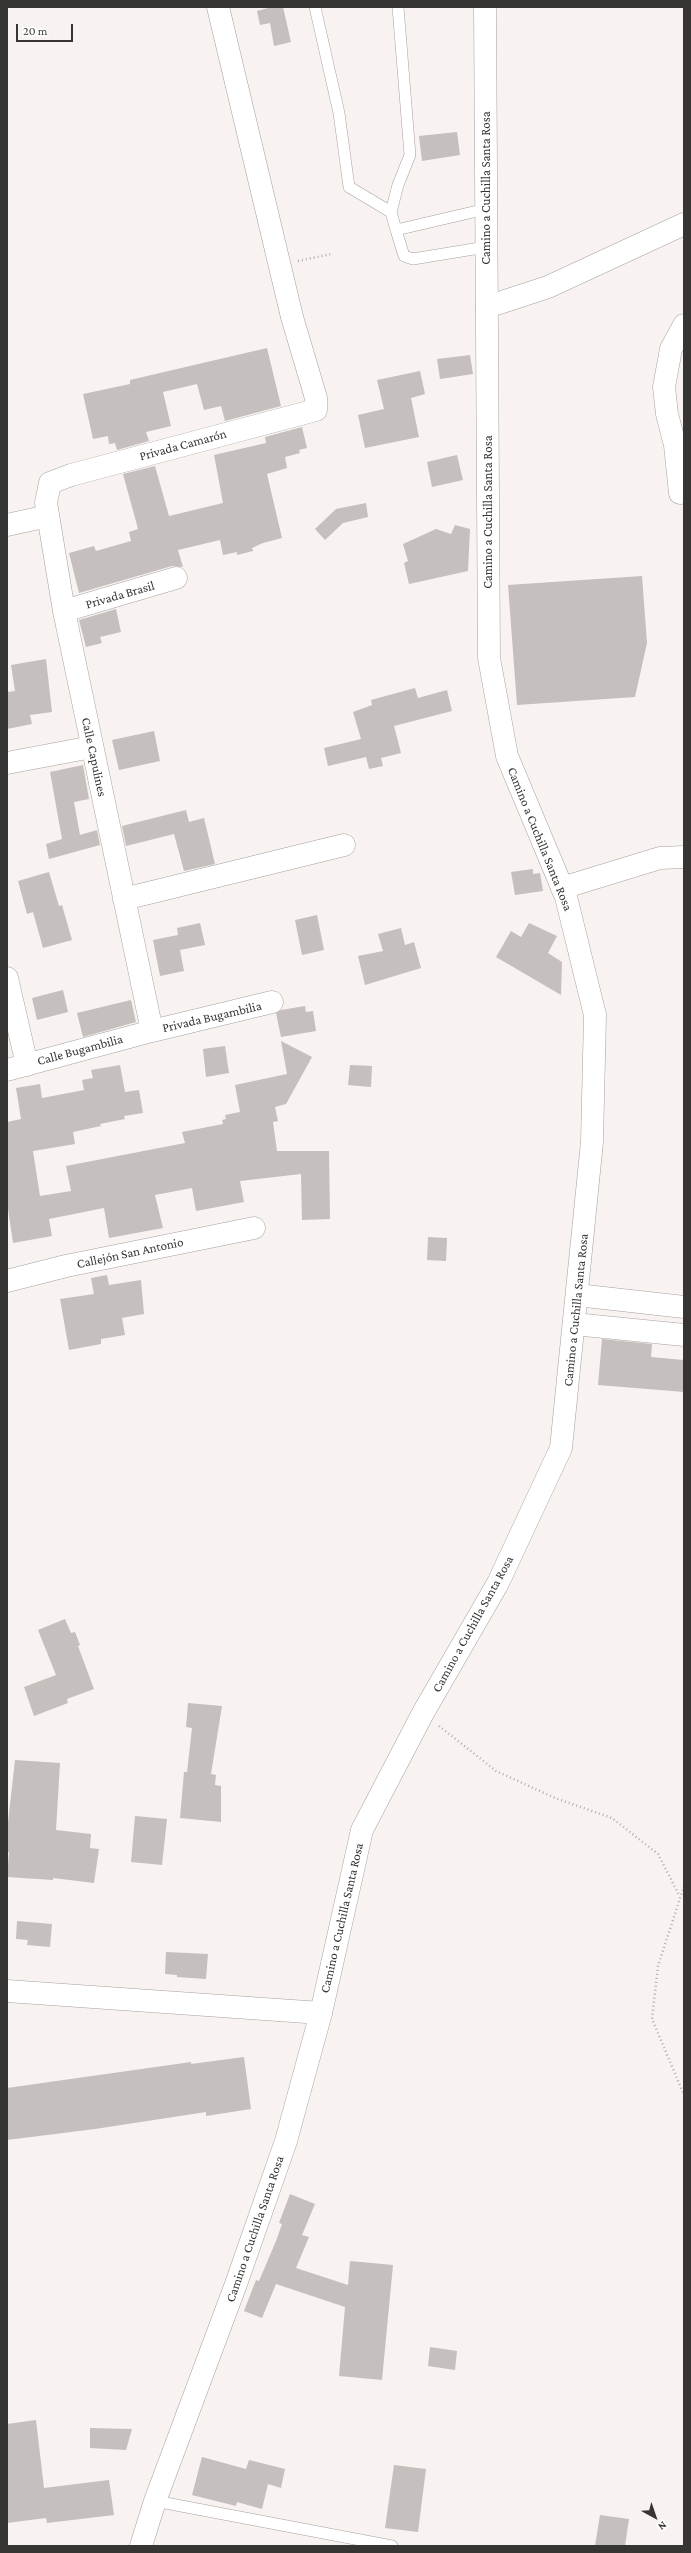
<!DOCTYPE html>
<html>
<head>
<meta charset="utf-8">
<style>
	body { margin:0 }
	#map { position:relative; width:691px; height:2553px; overflow:hidden; background:#f8f2f0; font-family:"Crimson Pro",serif }
	canvas { display:block }
	.frame { position:absolute; inset:0; border:8px solid #373534; pointer-events:none }
	.north { position:absolute; left:635px; top:2497px; width:40px; height:40px; -webkit-text-stroke:3px #fff; paint-order:stroke; rotate:140deg; font-size:11px; font-weight:700; line-height:16px; text-align:center; color:#373534 }
	.north::after { content:''; display:block; margin:auto; width:14px; height:18px; background:#373534; clip-path:polygon(50% 0,100% 100%,50% 72%,0 100%) }
	.scale { position:absolute; left:16px; top:24px; width:57px; height:18px; box-sizing:border-box; border:2px solid #373534; border-top:0; padding-left:5px; font-size:12px; line-height:14px; white-space:nowrap; color:#373534; -webkit-text-stroke:3px #fff; paint-order:stroke }
</style>
</head>
<body>
<div id="map">
<canvas width="691" height="2553"></canvas>
<div class="frame"></div>
<div class="north">N</div>
<div class="scale">20 m</div>
</div>
<script>
const context = document.querySelector('canvas').getContext('2d');
context.lineJoin = 'round';
function paint(path, color) { context.fillStyle = color; context.fill(path, 'evenodd'); }
function stroke(path, color, width, dash) { context.strokeStyle = color; context.lineWidth = width; context.lineCap = dash ? 'butt' : 'round'; context.setLineDash(dash || []); context.stroke(path); }
function label(font, color, halo, rows, align = 'center') {
  context.font = font + ' "Crimson Pro",serif'; context.lineWidth = 3; context.setLineDash([]); context.textBaseline = 'middle'; context.strokeStyle = halo; context.fillStyle = color; for (const [text, x, y, turn = 0] of rows) {
    context.save(); context.translate(x, y); context.rotate((+turn || 0) * Math.PI / 180); context.textAlign = isNaN(turn) ? turn : align; if (halo) context.strokeText(text, 0, 0); context.fillText(text, 0, 0); context.restore();
  }
}
paint(new Path2D(`
	M 272,7 L 283,7 L 291,42 L 274,46 L 270,23 L 260,25 L 257,11 Z
	M 457,132 L 460,155 L 422,161 L 419,136 Z
	M 267,348 L 281,406 L 225,421 L 221,406 L 204,410 L 197,384 L 163,392 L 171,426 L 146,432 L 149,441 L 117,450 L 115,443 L 109,444 L 108,436 L 93,439 L 83,394 L 130,384 L 130,380 Z
	M 470,355 L 473,374 L 440,379 L 437,359 Z
	M 420,371 L 425,394 L 411,398 L 419,437 L 365,448 L 358,415 L 384,409 L 377,380 Z
	M 302,427 L 307,448 L 299,450 L 300,453 L 285,457 L 287,468 L 267,474 L 282,538 L 263,543 L 252,548 L 253,551 L 237,555 L 237,552 L 223,555 L 220,540 L 178,550 L 183,567 L 172,566 L 79,593 L 69,553 L 94,546 L 96,551 L 131,541 L 129,532 L 138,529 L 123,474 L 155,466 L 169,516 L 223,503 L 214,455 L 266,443 L 265,437 Z
	M 457,455 L 463,480 L 432,487 L 427,462 Z
	M 366,503 L 368,517 L 343,523 L 325,540 L 315,529 L 336,509 Z
	M 455,525 L 470,529 L 468,571 L 409,584 L 404,563 L 408,561 L 403,544 L 436,529 L 451,534 Z
	M 642,576 L 647,643 L 635,697 L 517,705 L 508,585 Z
	M 116,609 L 121,632 L 100,637 L 102,643 L 86,647 L 79,620 Z
	M 46,659 L 52,712 L 30,715 L 32,724 L 7,729 L 7,692 L 15,691 L 11,665 Z
	M 415,688 L 418,698 L 447,690 L 452,711 L 394,726 L 401,753 L 381,758 L 383,766 L 369,769 L 366,757 L 328,766 L 324,748 L 361,739 L 353,712 L 372,705 L 371,700 Z
	M 154,731 L 160,761 L 119,770 L 112,740 Z
	M 83,765 L 89,799 L 74,802 L 80,835 L 97,830 L 100,845 L 49,859 L 46,844 L 62,839 L 50,772 Z
	M 186,810 L 189,822 L 204,818 L 215,864 L 184,871 L 174,834 L 126,846 L 122,826 Z
	M 533,869 L 533,874 L 540,873 L 543,891 L 515,895 L 511,872 Z
	M 49,872 L 59,906 L 62,905 L 72,940 L 43,948 L 33,912 L 27,914 L 18,881 Z
	M 317,915 L 324,950 L 302,955 L 295,920 Z
	M 200,923 L 205,945 L 180,950 L 184,971 L 160,976 L 153,940 L 178,935 L 177,928 Z
	M 529,923 L 557,936 L 548,953 L 562,962 L 561,995 L 496,957 L 511,931 L 521,937 Z
	M 401,928 L 405,945 L 414,942 L 421,968 L 365,985 L 358,956 L 383,951 L 378,934 Z
	M 63,990 L 68,1012 L 37,1020 L 32,998 Z
	M 131,1000 L 136,1022 L 83,1037 L 77,1013 Z
	M 305,1006 L 306,1012 L 313,1011 L 316,1031 L 281,1037 L 276,1013 L 281,1010 Z
	M 281,1041 L 312,1057 L 286,1104 L 275,1107 L 278,1121 L 273,1122 L 277,1151 L 329,1151 L 330,1219 L 302,1220 L 301,1174 L 240,1181 L 244,1202 L 196,1211 L 192,1188 L 155,1195 L 163,1228 L 109,1238 L 104,1208 L 49,1219 L 52,1236 L 13,1243 L 7,1202 L 7,1122 L 21,1119 L 16,1088 L 40,1084 L 42,1098 L 84,1090 L 82,1080 L 93,1078 L 91,1070 L 120,1065 L 125,1092 L 139,1090 L 143,1113 L 124,1116 L 125,1119 L 100,1124 L 101,1126 L 73,1132 L 75,1144 L 33,1151 L 40,1196 L 71,1191 L 66,1166 L 185,1143 L 182,1132 L 223,1124 L 222,1120 L 226,1119 L 225,1115 L 240,1112 L 235,1085 L 287,1074 Z
	M 225,1046 L 229,1073 L 206,1077 L 203,1049 Z
	M 350,1065 L 372,1066 L 371,1087 L 348,1085 Z
	M 428,1237 L 447,1238 L 446,1261 L 427,1260 Z
	M 107,1275 L 109,1285 L 141,1280 L 144,1314 L 122,1318 L 125,1335 L 101,1339 L 101,1344 L 69,1350 L 60,1299 L 94,1294 L 91,1278 Z
	M 602,1339 L 652,1344 L 651,1357 L 684,1360 L 684,1392 L 598,1385 Z
	M 65,1619 L 71,1633 L 75,1632 L 80,1645 L 78,1646 L 94,1689 L 67,1699 L 68,1703 L 34,1716 L 24,1687 L 56,1675 L 38,1630 Z
	M 188,1703 L 222,1706 L 211,1774 L 216,1775 L 215,1785 L 221,1786 L 221,1822 L 180,1818 L 184,1772 L 187,1772 L 192,1728 L 186,1727 Z
	M 15,1760 L 60,1763 L 56,1830 L 91,1834 L 90,1848 L 99,1849 L 94,1883 L 53,1878 L 53,1880 L 7,1877 L 9,1852 L 7,1852 L 7,1831 Z
	M 135,1816 L 167,1819 L 162,1865 L 131,1862 Z
	M 17,1921 L 52,1924 L 50,1947 L 27,1945 L 28,1940 L 16,1939 Z
	M 166,1952 L 208,1954 L 206,1979 L 177,1977 L 177,1975 L 165,1974 Z
	M 244,2057 L 251,2109 L 206,2116 L 206,2112 L 95,2129 L 7,2140 L 7,2088 L 191,2062 L 191,2064 Z
	M 290,2194 L 315,2204 L 302,2235 L 309,2237 L 296,2268 L 348,2285 L 350,2261 L 393,2265 L 382,2380 L 339,2376 L 345,2307 L 276,2284 L 262,2318 L 244,2311 L 256,2280 L 259,2281 L 276,2241 L 282,2224 L 279,2223 Z
	M 430,2347 L 457,2351 L 455,2370 L 428,2366 Z
	M 36,2420 L 44,2488 L 109,2480 L 114,2515 L 47,2523 L 46,2518 L 7,2523 L 7,2424 Z
	M 90,2428 L 132,2429 L 126,2450 L 90,2448 Z
	M 202,2457 L 246,2469 L 249,2460 L 285,2469 L 281,2488 L 268,2484 L 262,2509 L 237,2502 L 236,2506 L 192,2495 Z
	M 394,2465 L 426,2469 L 418,2532 L 385,2528 Z
	M 600,2515 L 629,2519 L 625,2546 L 595,2546 Z`), '#c5bfbd');
const lane = new Path2D(`
	M 315,7 L 339,113 L 349,187 L 391,212
	M 486,209 L 396,230 L 404,256 L 413,259 L 486,247
	M 396,230 L 391,212 L 398,185 L 410,155 L 398,7
	M 155,2501 L 392,2546`);
const street = new Path2D(`
	M 487,307 L 548,287 L 684,224
	M 680,493 L 675,445 L 667,414 L 664,387 L 671,349 L 684,325
	M 7,525 L 48,516
	M 64,611 L 176,578
	M 7,763 L 92,747
	M 562,888 L 660,858 L 684,857
	M 124,899 L 344,845
	M 7,978 L 27,1065
	M 152,1031 L 64,611 L 46,503 L 50,483 L 71,475 L 316,410 L 316,398 L 292,317 L 218,7
	M 7,1070 L 152,1031 L 272,1002
	M 7,1281 L 66,1266 L 254,1228
	M 577,1295 L 684,1307
	M 574,1324 L 684,1335
	M 7,1991 L 321,2013`);
const secondary = new Path2D(`
	M 141,2546 L 155,2501 L 236,2284 L 286,2141 L 321,2013 L 362,1830 L 423,1713 L 498,1583 L 561,1448 L 592,1142 L 595,1015 L 566,897 L 507,756 L 489,658 L 485,7`);
stroke(lane, '#a6a19f', 12);
stroke(street, '#a6a19f', 23);
stroke(secondary, '#a6a19f', 23);
stroke(new Path2D(`
	M 298,261 L 331,254
	M 439,1726 L 496,1771 L 555,1798 L 612,1818 L 658,1854 L 679,1895
	M 684,1886 L 658,1966 L 652,2019 L 684,2095`), '#b2aeac', 2.5, [1, 3]);
stroke(lane, '#fff', 11);
stroke(street, '#fff', 22);
stroke(secondary, '#fff', 22);
label('13px', '#373534', '#fff', [
	["Camino a Cuchilla Santa Rosa",486,188,-90],
	["Privada Camarón",183,445,-15],
	["Camino a Cuchilla Santa Rosa",488,512,-90],
	["Privada Brasil",120,595,-16],
	["Calle Capulines",94,757,78],
	["Camino a Cuchilla Santa Rosa",540,839,68],
	["Privada Bugambilia",212,1017,-13],
	["Calle Bugambilia",80,1050,-15],
	["Callejón San Antonio",130,1253,-12],
	["Camino a Cuchilla Santa Rosa",576,1310,-84],
	["Camino a Cuchilla Santa Rosa",473,1624,-61],
	["Camino a Cuchilla Santa Rosa",342,1918,-77],
	["Camino a Cuchilla Santa Rosa",255,2229,-71]
]);
</script>
</body>
</html>
